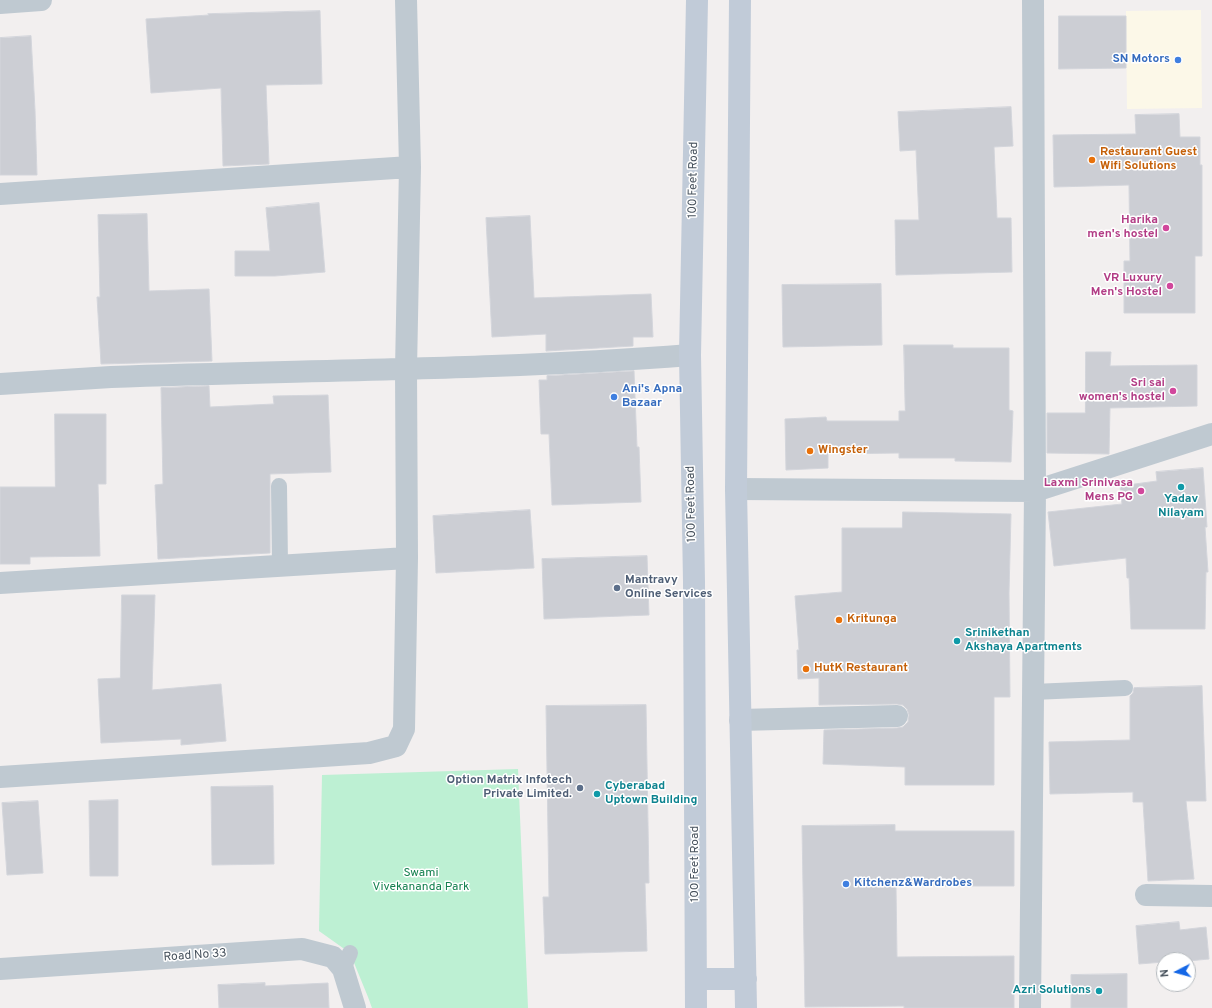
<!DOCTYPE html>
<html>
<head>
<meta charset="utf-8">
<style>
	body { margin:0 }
	#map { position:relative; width:1212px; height:1008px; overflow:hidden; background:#f2efef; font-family:Overpass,sans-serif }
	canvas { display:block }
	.north { position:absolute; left:1156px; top:952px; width:40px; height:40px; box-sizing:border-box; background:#fff; border:1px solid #b5babe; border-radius:50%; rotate:264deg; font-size:11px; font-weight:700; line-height:16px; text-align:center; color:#47525d }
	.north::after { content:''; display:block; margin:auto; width:14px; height:18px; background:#1467e6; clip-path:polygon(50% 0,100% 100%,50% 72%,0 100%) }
</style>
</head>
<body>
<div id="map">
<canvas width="1212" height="1008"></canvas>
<div class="north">N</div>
</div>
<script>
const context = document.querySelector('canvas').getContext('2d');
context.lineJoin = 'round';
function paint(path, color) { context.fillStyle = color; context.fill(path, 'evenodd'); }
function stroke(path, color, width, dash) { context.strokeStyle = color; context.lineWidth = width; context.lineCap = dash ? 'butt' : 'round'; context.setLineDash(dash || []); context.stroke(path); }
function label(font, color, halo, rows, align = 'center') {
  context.font = font + ' Overpass,sans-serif'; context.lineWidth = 3; context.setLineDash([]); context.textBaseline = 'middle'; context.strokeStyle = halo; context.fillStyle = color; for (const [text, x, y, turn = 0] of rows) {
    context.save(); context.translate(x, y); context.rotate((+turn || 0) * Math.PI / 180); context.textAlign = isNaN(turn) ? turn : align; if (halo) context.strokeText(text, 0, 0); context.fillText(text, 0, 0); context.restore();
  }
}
paint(new Path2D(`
	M 1201,10 L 1202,108 L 1127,109 L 1126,11 Z`), '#fcf8e8');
paint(new Path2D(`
	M 518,769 L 528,1008 L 372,1008 L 368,997 L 350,953 L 319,931 L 322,775 Z`), '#bdf0d3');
const building = new Path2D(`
	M 320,11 L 322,84 L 266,85 L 269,164 L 223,166 L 221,88 L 151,93 L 146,19 L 209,15 L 208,14 Z
	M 1059,16 L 1126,16 L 1126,68 L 1059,69 Z
	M 31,36 L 35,110 L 37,175 L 0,175 L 0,38 Z
	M 1011,107 L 1013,146 L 994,147 L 997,218 L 1011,218 L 1012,272 L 896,275 L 895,220 L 919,220 L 916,150 L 900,151 L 898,112 Z
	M 1179,114 L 1180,137 L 1200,137 L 1200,165 L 1202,165 L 1202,256 L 1195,256 L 1195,313 L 1124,313 L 1124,261 L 1130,261 L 1129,185 L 1054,187 L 1053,135 L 1136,134 L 1135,115 Z
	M 319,203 L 325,272 L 275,276 L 235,276 L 235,251 L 270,251 L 266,208 Z
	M 147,214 L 149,291 L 209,289 L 212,361 L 101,364 L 97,297 L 100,297 L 98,215 Z
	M 530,216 L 534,298 L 651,294 L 653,337 L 633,337 L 633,346 L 546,351 L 546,334 L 492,337 L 486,218 Z
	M 881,284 L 882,345 L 783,347 L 782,285 Z
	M 904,345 L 953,345 L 953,348 L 1009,348 L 1009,410 L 1013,411 L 1011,462 L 955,461 L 955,458 L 899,458 L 899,453 L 828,454 L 828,468 L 786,470 L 785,419 L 826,417 L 827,421 L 899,421 L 899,411 L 905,411 Z
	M 1086,352 L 1111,352 L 1110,366 L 1197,365 L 1197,406 L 1110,408 L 1109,454 L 1047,453 L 1047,413 L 1085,413 Z
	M 634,371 L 637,447 L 639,447 L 641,502 L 552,505 L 549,434 L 541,434 L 539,380 L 547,380 L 547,376 Z
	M 209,386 L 210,407 L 274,404 L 273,396 L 328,395 L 331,472 L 270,474 L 270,553 L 158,559 L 155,485 L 163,484 L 161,388 Z
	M 55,414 L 106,414 L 106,484 L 98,484 L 100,556 L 30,557 L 30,564 L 0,564 L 0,487 L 55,487 Z
	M 1203,468 L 1207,527 L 1205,527 L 1208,572 L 1206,572 L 1205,629 L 1131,629 L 1129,578 L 1127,578 L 1126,558 L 1054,566 L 1048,512 L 1122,504 L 1120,486 L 1157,481 L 1156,472 Z
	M 530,510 L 534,568 L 436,573 L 433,516 Z
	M 903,512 L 1011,514 L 1009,593 L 1010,697 L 994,697 L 994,785 L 905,785 L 905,767 L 823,764 L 824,730 L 897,728 L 903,727 L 908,722 L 909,715 L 907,709 L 903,705 L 897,704 L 819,705 L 819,678 L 798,679 L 797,650 L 799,650 L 795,596 L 842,592 L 842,528 L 902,528 Z
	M 647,556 L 649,615 L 544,619 L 542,559 Z
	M 122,595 L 155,595 L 152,690 L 221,684 L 226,741 L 181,745 L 181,739 L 101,743 L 98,679 L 120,678 Z
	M 1202,686 L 1206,801 L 1186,801 L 1194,879 L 1148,881 L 1143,802 L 1133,802 L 1133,792 L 1050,794 L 1049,742 L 1130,740 L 1130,696 L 1133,693 L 1134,688 Z
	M 646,705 L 649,883 L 645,883 L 647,951 L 545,954 L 543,897 L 549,897 L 546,706 Z
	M 273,786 L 274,864 L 212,865 L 211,787 Z
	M 118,800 L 118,876 L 90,876 L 89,801 Z
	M 38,801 L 43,873 L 7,875 L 2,803 Z
	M 895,825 L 895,831 L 1014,831 L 1014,886 L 896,886 L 897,957 L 1014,956 L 1014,1008 L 904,1008 L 904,1006 L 805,1007 L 802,826 Z
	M 1179,922 L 1180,930 L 1206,927 L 1209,959 L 1188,961 L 1164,960 L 1164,962 L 1139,964 L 1136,926 Z
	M 1127,974 L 1127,1008 L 1071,1008 L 1071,975 Z
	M 265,983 L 265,986 L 328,983 L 329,1008 L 219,1008 L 218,985 Z`);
paint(building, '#ccced4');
stroke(building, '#d3d5db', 1);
stroke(new Path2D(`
	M 279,486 L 280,565
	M 1033,692 L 1125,688
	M 343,969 L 350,953`), '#bfc9d1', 16);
stroke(new Path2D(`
	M 0,3 L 41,0
	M 0,194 L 410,167
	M 0,384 C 37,382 74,379 111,377 C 304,370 497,370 690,355
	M 736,489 L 1035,491 L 1212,434
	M 0,583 L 407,558
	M 740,720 L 897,716
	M 0,777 L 369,753 L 396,746 L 404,729 L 407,558 L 406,369 L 410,167 L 406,0
	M 1146,895 L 1212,896
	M 0,969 L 302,949 L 333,957 L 343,969 L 355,1008
	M 1030,1008 L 1035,491 L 1033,0`), '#bfc9d1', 22);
stroke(new Path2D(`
	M 740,0 L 736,489 L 746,1008
	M 696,979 L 746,979
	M 696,1008 L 694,582 L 690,355 L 697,0`), '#c1cbd8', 22);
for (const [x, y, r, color] of [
	[1178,60,4,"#3f7fe0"],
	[1092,160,4,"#e8710a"],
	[1166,228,4,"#d1479c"],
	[1170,286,4,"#d1479c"],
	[1173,391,4,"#d1479c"],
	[614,397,4,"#3f7fe0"],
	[810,451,4,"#e8710a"],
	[1181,487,4,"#0f9aa8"],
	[1141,491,4,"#d1479c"],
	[617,588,4,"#5c6f8a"],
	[839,620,4,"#e8710a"],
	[957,641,4,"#0f9aa8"],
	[806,669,4,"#e8710a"],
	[580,788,4,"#5c6f8a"],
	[597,794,4,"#0f9aa8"],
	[846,884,4,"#3f7fe0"],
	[1099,991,4,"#0f9aa8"]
]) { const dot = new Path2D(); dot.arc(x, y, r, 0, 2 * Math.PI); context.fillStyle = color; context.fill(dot); stroke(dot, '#fff', 1.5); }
label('bold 12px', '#366cbe', '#fff', [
	["SN Motors",1170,60,"right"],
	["Ani's Apna",622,390],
	["Bazaar",622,404],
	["Kitchenz&Wardrobes",854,884]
], 'left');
label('bold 12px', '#c56008', '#fff', [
	["Restaurant Guest",1100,153],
	["Wifi Solutions",1100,167],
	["Wingster",818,451],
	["Kritunga",847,620],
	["HutK Restaurant",814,669]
], 'left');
label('12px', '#47525d', '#fff', [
	["100 Feet Road",694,180,-89],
	["100 Feet Road",692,504,-91],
	["100 Feet Road",696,864,-90],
	["Road No 33",195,956,-4]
]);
label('bold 12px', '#b23c85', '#fff', [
	["Harika",1158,221],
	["men's hostel",1158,235],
	["VR Luxury",1162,279],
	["Men's Hostel",1162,293],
	["Sri sai",1165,384],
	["women's hostel",1165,398],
	["Laxmi Srinivasa",1133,484],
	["Mens PG",1133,498]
], 'right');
label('bold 12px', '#0d838f', '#fff', [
	["Yadav",1181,500,"center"],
	["Nilayam",1181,514,"center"],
	["Srinikethan",965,634],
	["Akshaya Apartments",965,648],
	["Cyberabad",605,787],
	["Uptown Building",605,801],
	["Azri Solutions",1091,991,"right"]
], 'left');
label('bold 12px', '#4e5e75', '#fff', [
	["Mantravy",625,581],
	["Online Services",625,595],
	["Option Matrix Infotech",572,781,"right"],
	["Private Limited.",572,795,"right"]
], 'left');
label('12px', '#158150', '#fff', [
	["Swami",421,874],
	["Vivekananda Park",421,888]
]);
</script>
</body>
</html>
